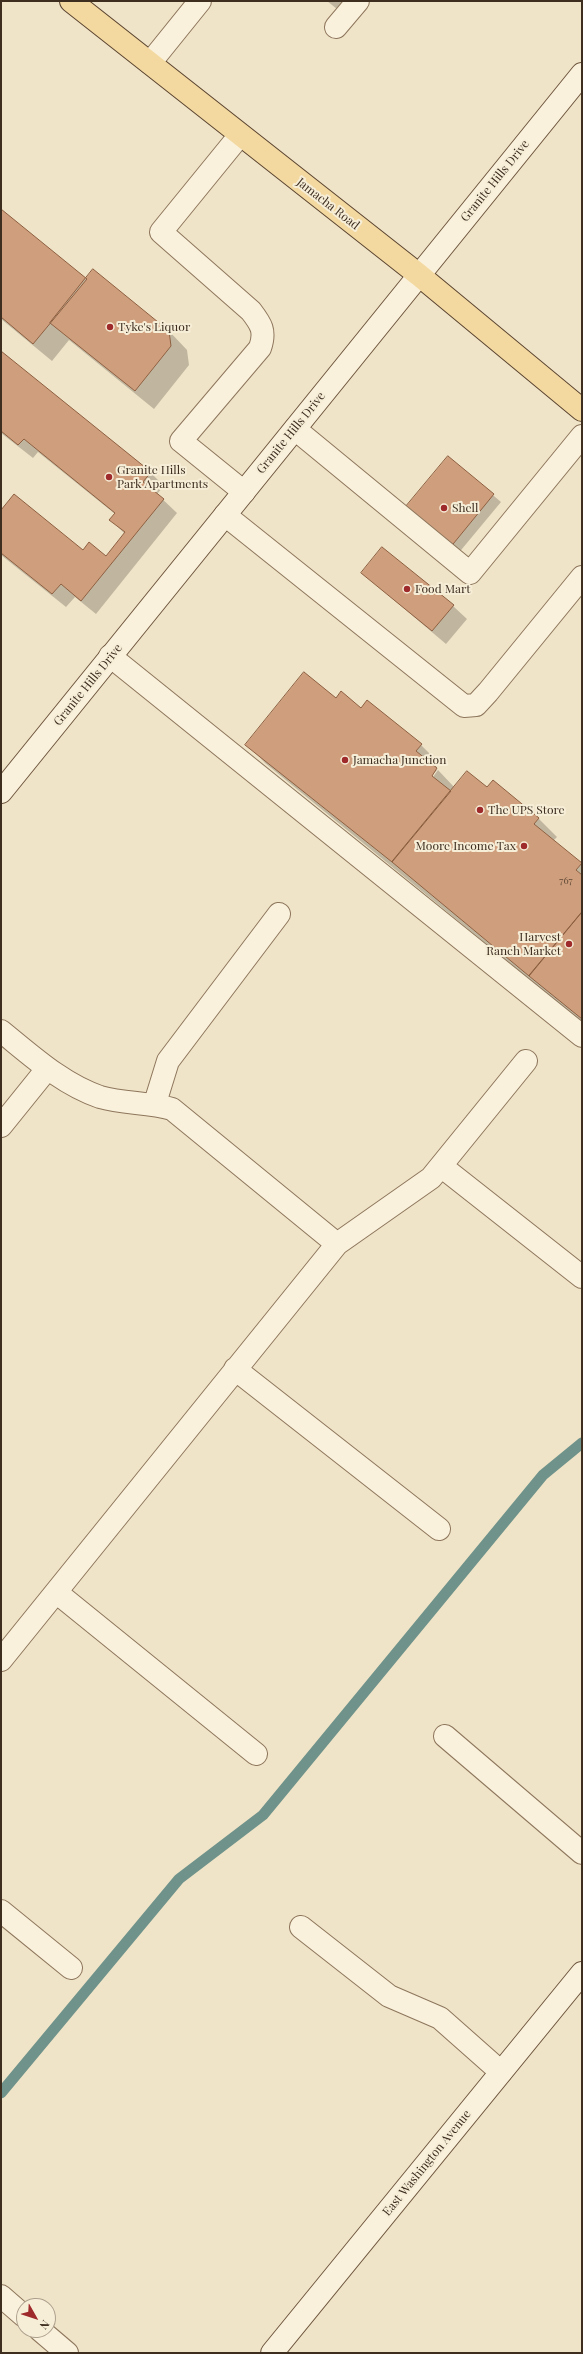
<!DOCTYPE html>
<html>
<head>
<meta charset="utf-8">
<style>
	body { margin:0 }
	#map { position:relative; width:583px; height:2354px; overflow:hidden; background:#f0e4c8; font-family:"Playfair Display",serif }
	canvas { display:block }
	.frame { position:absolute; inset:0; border:2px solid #3d2e20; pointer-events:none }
	.north { position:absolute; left:16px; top:2298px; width:40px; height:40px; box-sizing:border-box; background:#f7eed8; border:1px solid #ada18e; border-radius:50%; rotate:129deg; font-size:11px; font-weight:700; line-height:16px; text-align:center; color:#3d2e20 }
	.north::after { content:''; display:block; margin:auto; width:14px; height:18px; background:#9e2a2b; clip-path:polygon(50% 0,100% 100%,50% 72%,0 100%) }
</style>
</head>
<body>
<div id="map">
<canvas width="583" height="2354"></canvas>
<div class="frame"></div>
<div class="north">N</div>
</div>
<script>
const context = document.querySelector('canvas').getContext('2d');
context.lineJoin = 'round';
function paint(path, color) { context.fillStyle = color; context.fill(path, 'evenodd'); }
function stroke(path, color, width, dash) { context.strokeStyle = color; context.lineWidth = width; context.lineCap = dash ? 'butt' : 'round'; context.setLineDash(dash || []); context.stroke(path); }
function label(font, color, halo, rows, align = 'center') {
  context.font = font + ' "Playfair Display",serif'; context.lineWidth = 4; context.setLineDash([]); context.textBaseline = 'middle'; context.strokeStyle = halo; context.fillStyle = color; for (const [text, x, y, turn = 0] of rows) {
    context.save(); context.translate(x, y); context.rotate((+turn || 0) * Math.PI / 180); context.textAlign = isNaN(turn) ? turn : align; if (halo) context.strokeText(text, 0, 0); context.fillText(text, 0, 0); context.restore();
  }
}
paint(new Path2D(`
	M 327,1 L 360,1 L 347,17 Z
	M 1,210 L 87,280 L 169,331 L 187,350 L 189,365 L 154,409 L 69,340 L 52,361 L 1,319 Z
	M 1,352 L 150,472 L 164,486 L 157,494 L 177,513 L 96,614 L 75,597 L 66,607 L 1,555 L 1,511 L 83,551 L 106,557 L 125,534 L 111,520 L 115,514 L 38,452 L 33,458 L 1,433 Z
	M 448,457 L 501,502 L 447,567 Z
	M 362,573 L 453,606 L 467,619 L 446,644 Z
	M 336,699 L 361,709 L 421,745 L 439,763 L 435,768 L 437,770 L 428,780 L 430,781 L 438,770 L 455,788 L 487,789 L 493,782 L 539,819 L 557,837 L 553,841 L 582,865 L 582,1022 L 265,763 L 247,744 Z`), '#0003');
stroke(new Path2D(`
	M 1,2093 L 179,1879 L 263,1815 L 543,1475 L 582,1443`), '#6f938a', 11);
const building = new Path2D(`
	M 1,209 L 87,279 L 33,344 L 1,317 Z
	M 93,269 L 169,331 L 171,346 L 135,391 L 50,323 Z
	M 1,351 L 151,472 L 143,482 L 164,499 L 81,601 L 61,584 L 52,594 L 1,553 L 1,510 L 14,494 L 83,550 L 89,542 L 106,556 L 125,532 L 109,520 L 115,513 L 24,439 L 18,445 L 1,431 Z
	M 448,456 L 494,494 L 440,560 L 393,522 Z
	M 382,547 L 454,605 L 432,631 L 361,573 Z
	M 304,672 L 336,698 L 341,691 L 361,708 L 367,700 L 422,744 L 416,751 L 437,768 L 432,776 L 451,791 L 392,862 L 245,745 Z
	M 467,771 L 487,787 L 493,780 L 539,818 L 534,824 L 582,863 L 576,870 L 582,875 L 582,912 L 529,976 L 392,862 Z
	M 582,912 L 582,1019 L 529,976 Z`);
paint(building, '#cf9f7d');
stroke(building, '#8d5f41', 1);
const lane = new Path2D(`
	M 336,27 L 358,1
	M 150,63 L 200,1
	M 240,135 L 161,232 L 251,311 C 261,324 266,331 260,348 L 181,441 L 244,492
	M 295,429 L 470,573 L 582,436
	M 225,515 L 464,706 L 476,705 L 488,692 L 582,577
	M 110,656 L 582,1036
	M 1,1031 C 32,1056 62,1084 100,1097 C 124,1104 149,1102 172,1109 L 337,1244 L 1,1660
	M 155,1103 L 168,1061 L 279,914
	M 1,1126 L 47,1069
	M 441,1166 L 582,1277
	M 337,1244 L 431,1178 L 526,1061
	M 235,1369 L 439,1529
	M 56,1592 L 256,1754
	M 445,1736 L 582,1853
	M 1,1911 L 71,1968
	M 301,1927 L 389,1996 L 440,2018 L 501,2072
	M 1,2296 L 24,2316
	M 40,2330 L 67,2353`);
const secondary = new Path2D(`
	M 1,792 L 582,74
	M 272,2353 L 582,1973`);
const primary = new Path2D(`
	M 71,1 L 419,275 L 582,410`);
stroke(lane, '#8d765c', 24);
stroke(secondary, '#6f573f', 24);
stroke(primary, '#5b4430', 24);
stroke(lane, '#faf1dc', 22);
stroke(secondary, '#faf1dc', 22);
stroke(primary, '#f3d9a0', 22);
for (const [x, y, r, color] of [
	[110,327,4,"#9e2a2b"],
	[109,477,4,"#9e2a2b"],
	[444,508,4,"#9e2a2b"],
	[407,589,4,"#9e2a2b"],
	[345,760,4,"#9e2a2b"],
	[480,810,4,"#9e2a2b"],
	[524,846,4,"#9e2a2b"],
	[569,944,4,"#9e2a2b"]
]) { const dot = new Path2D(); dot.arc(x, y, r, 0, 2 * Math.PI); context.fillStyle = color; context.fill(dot); stroke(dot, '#f7eed8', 1.5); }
label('10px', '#624a37', null, [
	["767",566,881]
]);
label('12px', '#3d2e20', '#f7eed8', [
	["Granite Hills Drive",495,181,-51],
	["Jamacha Road",328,204,38],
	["Granite Hills Drive",291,433,-51],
	["Granite Hills Drive",88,685,-51],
	["East Washington Avenue",427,2163,-51]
]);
label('12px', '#3d2e20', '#f7eed8', [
	["Tyke's Liquor",118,327],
	["Granite Hills",117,470],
	["Park Apartments",117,484],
	["Shell",452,508],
	["Food Mart",415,589],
	["Jamacha Junction",353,760],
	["The UPS Store",488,810],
	["Moore Income Tax",516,846,"right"],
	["Harvest",561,937,"right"],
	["Ranch Market",561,951,"right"]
], 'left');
</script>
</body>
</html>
